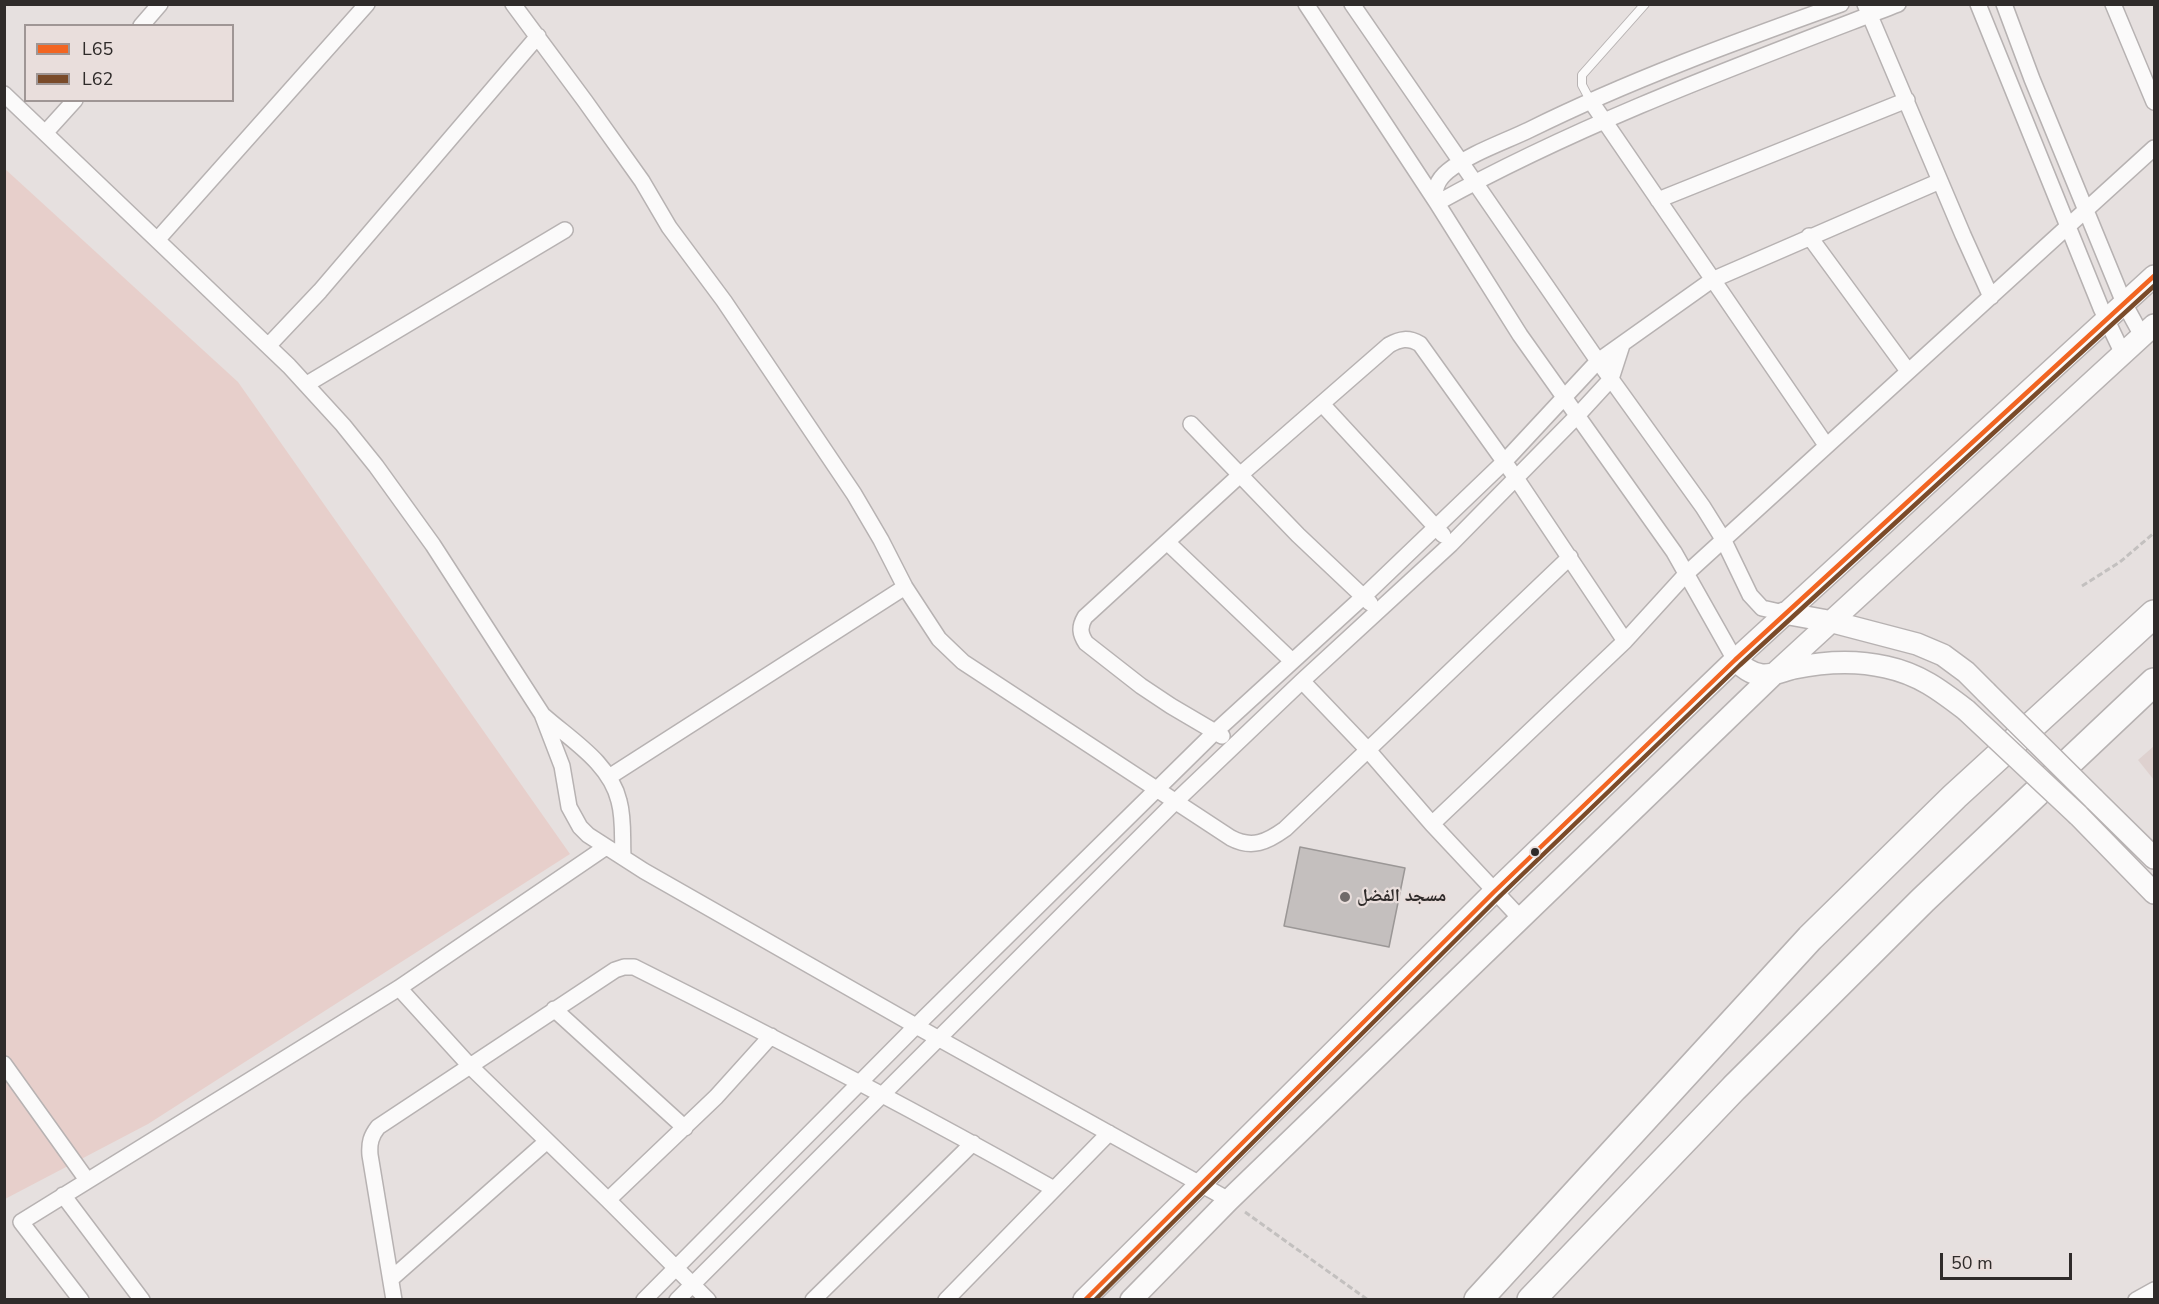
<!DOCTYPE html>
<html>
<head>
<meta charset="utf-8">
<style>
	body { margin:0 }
	#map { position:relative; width:2159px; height:1304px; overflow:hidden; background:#e6e0df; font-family:"Nunito Sans",sans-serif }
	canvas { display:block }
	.frame { position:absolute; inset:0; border:6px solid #2f2b2a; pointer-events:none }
	.legend { position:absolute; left:24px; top:24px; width:210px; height:78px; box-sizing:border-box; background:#e9dedc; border:2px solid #9f9695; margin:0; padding:8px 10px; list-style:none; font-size:18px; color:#2f2b2a }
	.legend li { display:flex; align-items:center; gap:12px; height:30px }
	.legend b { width:30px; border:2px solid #9f9695 }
	.scale { position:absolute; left:1940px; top:1253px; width:132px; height:27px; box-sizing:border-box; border:3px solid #2f2b2a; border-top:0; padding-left:8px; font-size:18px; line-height:21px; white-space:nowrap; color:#2f2b2a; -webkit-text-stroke:4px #e9dedc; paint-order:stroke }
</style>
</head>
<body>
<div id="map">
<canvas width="2159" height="1304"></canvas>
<div class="frame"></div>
<ul class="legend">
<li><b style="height:8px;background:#f26522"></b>L65</li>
<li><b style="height:8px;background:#7a4b2a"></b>L62</li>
</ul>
<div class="scale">50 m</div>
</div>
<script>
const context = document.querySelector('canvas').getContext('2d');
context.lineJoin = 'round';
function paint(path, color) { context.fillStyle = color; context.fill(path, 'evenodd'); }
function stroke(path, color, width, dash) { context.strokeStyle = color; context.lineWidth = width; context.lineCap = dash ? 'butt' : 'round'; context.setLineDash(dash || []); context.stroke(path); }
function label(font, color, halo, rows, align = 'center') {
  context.font = font + ' "Nunito Sans","Noto Naskh Arabic",sans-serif'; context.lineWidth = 4.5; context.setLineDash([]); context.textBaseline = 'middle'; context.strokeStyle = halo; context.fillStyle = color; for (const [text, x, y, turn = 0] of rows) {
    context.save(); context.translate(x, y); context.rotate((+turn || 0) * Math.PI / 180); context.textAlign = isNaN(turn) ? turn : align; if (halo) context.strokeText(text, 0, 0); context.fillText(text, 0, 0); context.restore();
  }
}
paint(new Path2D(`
	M 2154,746 L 2154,780 L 2138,760 Z`), '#ded1cf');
paint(new Path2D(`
	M 4,168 L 238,382 L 570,854 L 148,1124 L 5,1199 Z`), '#e7cfcb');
const building = new Path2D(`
	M 1300,847 L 1405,868 L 1389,947 L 1284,926 Z`);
paint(building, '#c4bfbe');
stroke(building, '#9b9796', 1.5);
const lane = new Path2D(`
	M 1590,100 L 1582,85 L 1582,75 L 1645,4`);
const street = new Path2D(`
	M 513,4 L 585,101 L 642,181 L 669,227 L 724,301 L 854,494 L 881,540 L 905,587 L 939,639 L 963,662 L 1231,838 C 1252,849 1267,842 1285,829 L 1570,557
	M 1306,4 L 1437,203 L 1520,335 L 1674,552 L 1735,660
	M 1352,4 L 1598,361 L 1703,507 L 1723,539 L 1750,595 L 1762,608 L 1784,613
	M 1841,4 C 1735,42 1630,80 1529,130 C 1504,142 1469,154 1448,171 C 1438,179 1432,191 1437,203 C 1583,122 1742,64 1898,4
	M 1865,4 L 1963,235 L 1991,297
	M 1978,4 L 2101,308 L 2123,354
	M 2004,4 L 2032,79 L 2124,303 L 2142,336
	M 2113,4 L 2154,102
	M 141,26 L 160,4
	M 4,94 L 289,366 L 343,425 L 376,466 L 433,545 L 542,714 L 562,766 L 569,807 L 580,827 L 588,835 L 644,871 L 916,1026 L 1229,1200
	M 1590,100 L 1826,445
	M 46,132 L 75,100
	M 1658,200 L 1907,100
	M 1809,236 L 1908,371
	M 158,239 L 367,4
	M 268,346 L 320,291 L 538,36
	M 307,384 L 565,230
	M 1322,404 L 1443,535
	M 1191,424 L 1298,535 L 1370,603
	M 1167,542 L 1291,660
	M 1302,681 L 1367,749 L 1432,824 L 1522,920
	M 544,716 C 571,740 610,763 619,801 C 624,819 622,838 623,856
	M 1222,736 L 1171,706 L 1141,686 L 1086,643 C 1080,634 1079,627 1085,617 L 1240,475 L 1389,345 C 1400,339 1408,337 1420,344 L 1516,478 L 1625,641
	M 609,777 L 905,587
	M 1432,824 L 1625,641 L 1687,573 L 2154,148
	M 399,988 L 470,1066 L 608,1200 L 708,1300
	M 554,1009 L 685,1128
	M 4,1064 L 87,1180
	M 63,1195 L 142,1300
	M 608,1200 L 716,1097 L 771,1036
	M 391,1279 L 546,1142
	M 81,1300 L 21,1222 L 399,988 L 606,847
	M 394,1300 L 370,1155 C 369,1143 371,1136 378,1127 L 615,970 L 624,967 L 634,967 C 776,1038 916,1111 1054,1189
	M 644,1300 L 916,1026 L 1215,732 L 1363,597 L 1504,462 L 1598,361 L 1712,280 L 1940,181
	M 677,1300 L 1175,802 L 1302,681 L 1451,544 L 1577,416 L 1611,379 L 1622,345
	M 813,1300 L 973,1143
	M 946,1300 L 1109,1133
	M 2136,1300 L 2154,1290`);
const secondary = new Path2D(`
	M 1784,613 L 1833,622 L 1917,644 L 1943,655 L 1966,672 L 1986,692
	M 1735,660 C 1743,667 1751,674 1762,675 C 1773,676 1784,670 1794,668 C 1823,662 1856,660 1886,667 C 1919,674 1940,690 1966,710
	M 2094,799 L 2154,858
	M 2078,815 L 2154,893
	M 1084,1300 L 1494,892 L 1735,660 L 2154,276
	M 1131,1300 L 1229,1200 L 1774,674 L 2154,325`);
const highway = new Path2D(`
	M 1478,1300 L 1810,938 L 1955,796 L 2154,614
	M 1531,1300 L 1734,1088 L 1923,900 L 2154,682`);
stroke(lane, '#b7b2b2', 10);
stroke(street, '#b7b2b2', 18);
stroke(secondary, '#b7b2b2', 24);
stroke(highway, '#b7b2b2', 30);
stroke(new Path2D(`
	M 2082,586 L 2120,562 L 2154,533
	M 1245,1212 L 1368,1300`), '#c3c0bf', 3, [6, 3]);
stroke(lane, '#fbfafa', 8);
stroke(street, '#fbfafa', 15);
stroke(secondary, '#fbfafa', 21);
stroke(highway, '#fbfafa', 27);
const secondaryBridge = new Path2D(`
	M 1986,692 L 2094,799
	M 1966,710 L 2078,815`);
stroke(secondaryBridge, '#b7b2b2', 24, []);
stroke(secondaryBridge, '#fbfafa', 21);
stroke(new Path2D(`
	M 1085,1300 L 1494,892 L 1735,660 L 2154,276`), '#f26522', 4.5);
stroke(new Path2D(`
	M 1095,1300 L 1499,897 L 1740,665 L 2154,286`), '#7a4b2a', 4.5);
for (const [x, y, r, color] of [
	[1535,852,5,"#2f2b2a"],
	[1345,897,6,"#6f6a69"]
]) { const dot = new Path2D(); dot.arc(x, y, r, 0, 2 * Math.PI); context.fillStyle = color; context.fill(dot); stroke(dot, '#e9dedc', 2); }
label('bold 18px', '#2f2b2a', '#e9dedc', [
	["مسجد الفضل",1357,897]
], 'left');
</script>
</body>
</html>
